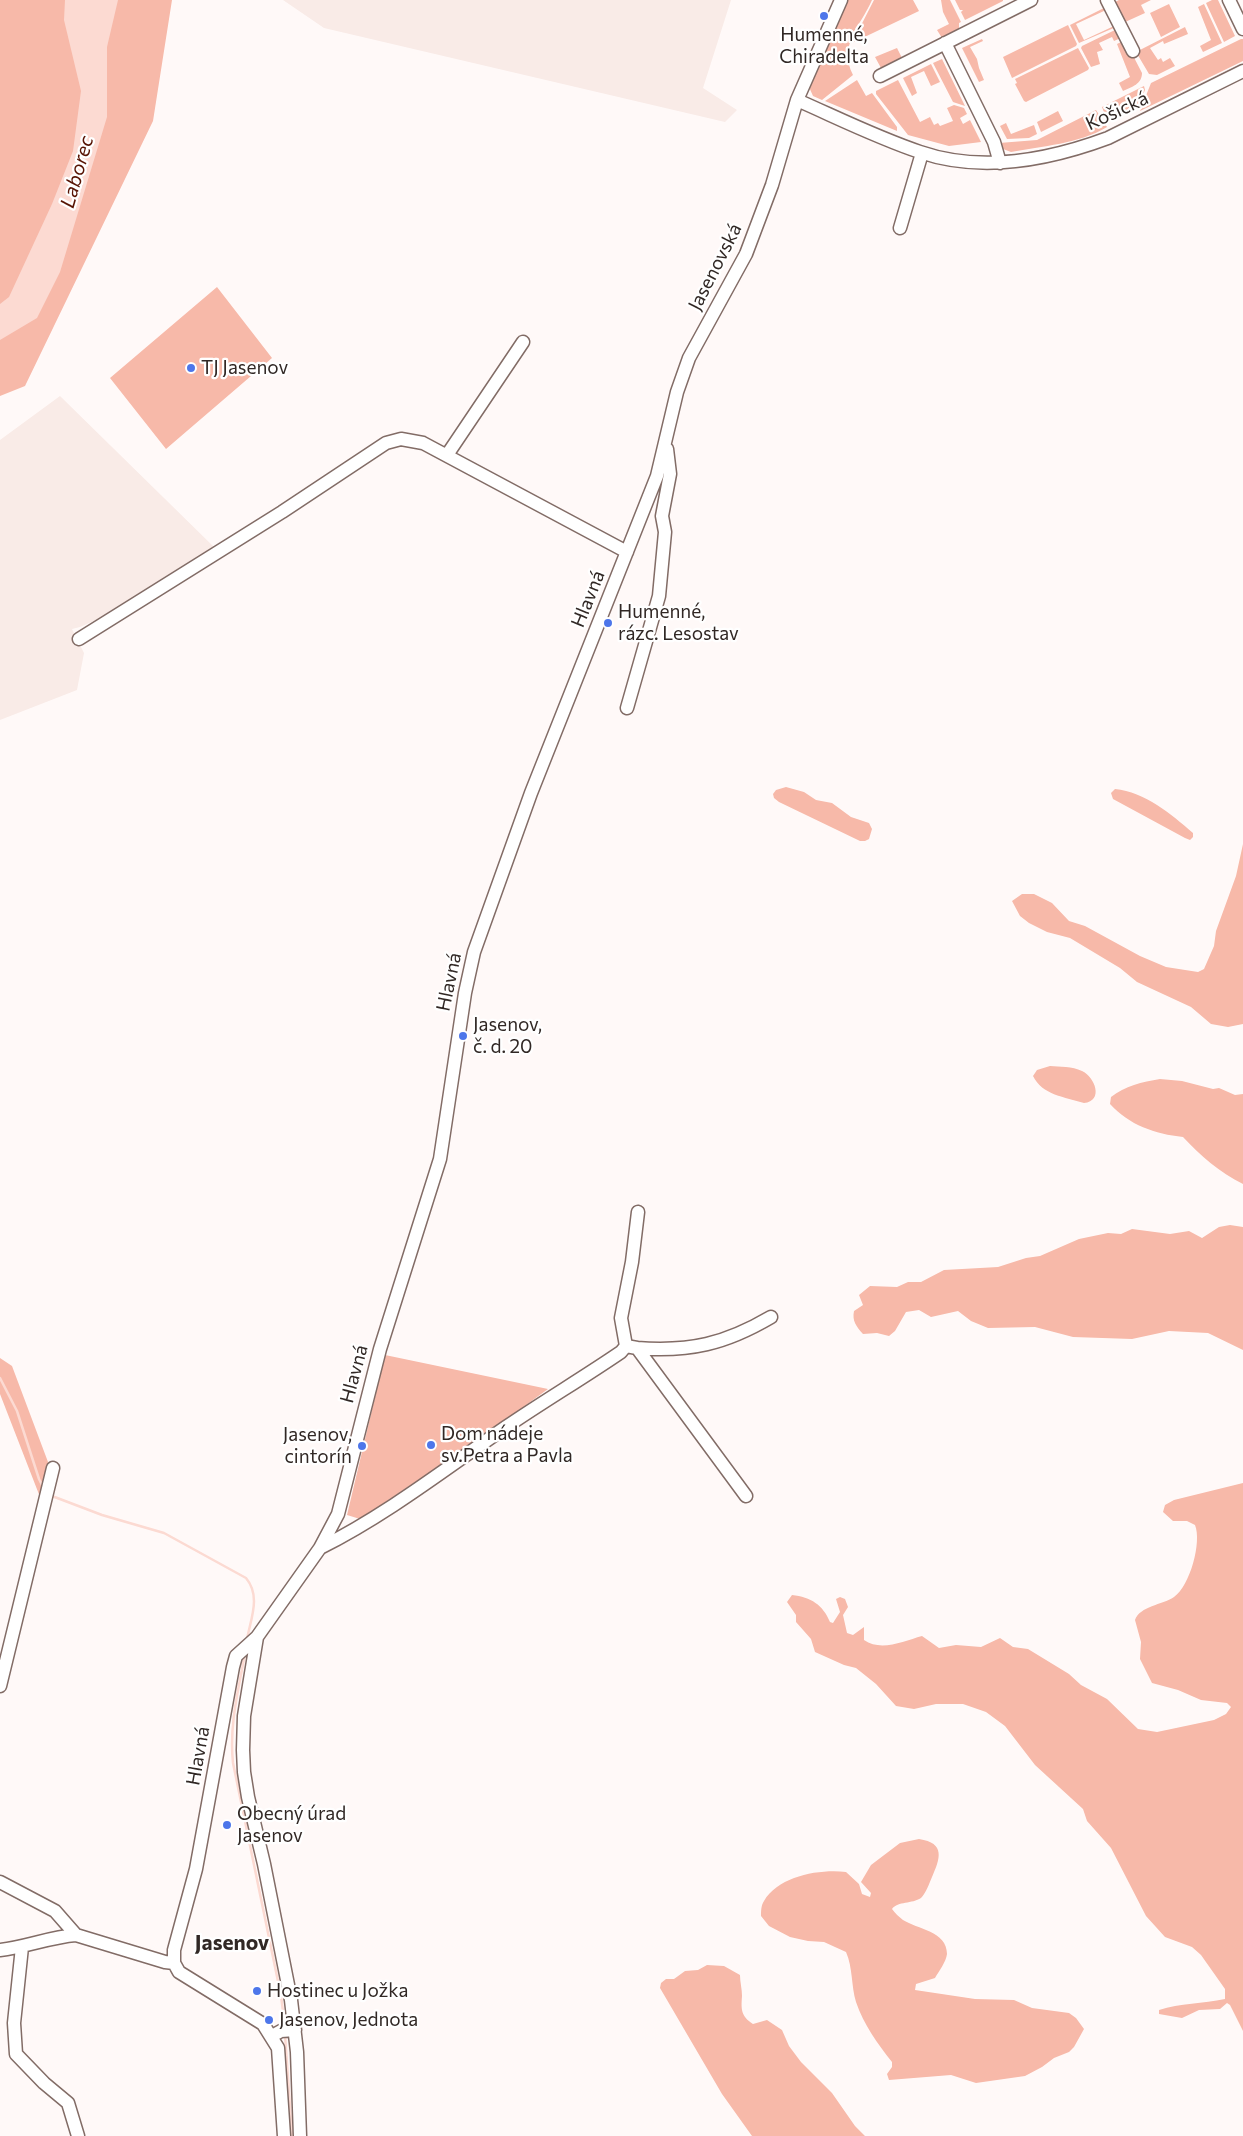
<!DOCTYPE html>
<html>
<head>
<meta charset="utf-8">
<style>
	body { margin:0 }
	canvas { display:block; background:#fff9f8 }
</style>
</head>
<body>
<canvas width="1243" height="2136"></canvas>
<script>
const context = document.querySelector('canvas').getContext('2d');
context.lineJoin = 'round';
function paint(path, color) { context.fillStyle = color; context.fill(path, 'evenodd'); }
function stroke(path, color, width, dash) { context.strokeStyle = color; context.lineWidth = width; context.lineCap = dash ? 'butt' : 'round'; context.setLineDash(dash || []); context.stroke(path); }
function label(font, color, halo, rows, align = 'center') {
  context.font = font + ' Commissioner,sans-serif'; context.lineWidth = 4.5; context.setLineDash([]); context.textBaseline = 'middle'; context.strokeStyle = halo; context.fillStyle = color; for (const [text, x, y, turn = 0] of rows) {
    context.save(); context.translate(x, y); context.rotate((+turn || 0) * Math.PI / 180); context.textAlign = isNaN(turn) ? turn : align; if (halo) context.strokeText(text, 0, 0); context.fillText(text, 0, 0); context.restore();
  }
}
paint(new Path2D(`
	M 283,0 L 731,0 L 703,88 L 737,110 L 725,122 L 324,28 Z
	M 60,396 L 215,548 L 121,609 L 80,627 L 72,629 L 84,653 L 77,690 L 0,720 L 0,440 Z`), '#f9ebe7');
paint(new Path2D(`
	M 0,0 L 172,0 L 153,121 L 25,386 L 0,396 Z
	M 848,0 L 872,0 C 860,27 838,45 853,75 L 822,100 L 813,96 L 809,87 Z
	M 874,0 L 913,0 L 919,11 L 852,43 Z
	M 941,0 L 950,0 L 961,22 L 959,23 L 959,30 L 942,38 L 937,30 L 949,24 L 943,12 Z
	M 955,0 L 1003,0 L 1003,1 L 965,20 L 961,12 L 963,10 L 960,10 Z
	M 1119,0 L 1151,0 L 1141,5 L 1145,13 L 1123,23 L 1113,3 Z
	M 1212,0 L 1218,0 L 1235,36 L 1224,42 L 1206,3 Z
	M 1169,4 L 1180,27 L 1161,37 L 1150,13 Z
	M 1204,4 L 1222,43 L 1203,52 L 1200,46 L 1211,40 L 1198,7 Z
	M 1106,7 L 1106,10 L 1076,24 L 1084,40 L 1114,26 L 1116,27 L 1079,43 L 1070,25 Z
	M 1068,25 L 1077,44 L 1076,46 L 1012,78 L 1003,57 Z
	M 1185,27 L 1188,34 L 1164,44 L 1163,41 L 1150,48 L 1158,60 L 1161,58 L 1163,62 L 1170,58 L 1175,66 L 1157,75 L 1149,74 L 1136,52 Z
	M 1117,29 L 1123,37 L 1114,41 L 1112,37 L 1099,43 L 1103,50 L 1097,52 L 1100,64 L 1091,67 L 1081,48 L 1082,46 Z
	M 982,39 L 983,41 L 970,47 L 977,59 L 979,68 L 984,80 L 979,82 L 962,48 Z
	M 1241,39 L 1243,39 L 1243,61 L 1140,111 L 1151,83 Z
	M 1125,40 L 1142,73 C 1142,84 1132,87 1123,91 L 1119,83 L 1130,77 L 1117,44 Z
	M 897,48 L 902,58 L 881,68 L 875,57 Z
	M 1078,48 L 1089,68 L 1088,70 L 1026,102 L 1024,101 L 1015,84 L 1017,83 L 1015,79 Z
	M 942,59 L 965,106 L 953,102 L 933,63 Z
	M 931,64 L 940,82 L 931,86 L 924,71 L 911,77 L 917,93 L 912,96 L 903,78 Z
	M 857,80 L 866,96 L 872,93 L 897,127 L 897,131 L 825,101 Z
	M 898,80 L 920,122 L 930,117 L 934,125 L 938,123 L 940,126 L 953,121 L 947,108 L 954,105 L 964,108 L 967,114 L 960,118 L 963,124 L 970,120 L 981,142 L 949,146 L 908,135 L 876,94 L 876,91 Z
	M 1144,86 L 1145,90 L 1137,108 L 1108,123 L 1102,107 Z
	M 1096,110 L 1107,127 C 1079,144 1042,146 1011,152 L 1003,149 L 999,143 L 1037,140 Z
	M 1058,111 L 1063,121 L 1041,132 L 1037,122 Z
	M 1006,123 L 1011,134 L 1034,125 L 1037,134 L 1029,138 L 1007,139 L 1000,126 Z
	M 217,287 L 272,358 L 166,449 L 110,378 Z
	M 786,787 L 804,792 L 816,800 L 832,803 L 851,817 L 869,823 L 872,829 L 869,839 L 865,841 L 860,841 L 779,802 L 774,798 L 773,794 L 776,790 Z
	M 1115,789 C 1145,792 1171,814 1193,833 L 1193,837 L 1190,840 L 1185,838 L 1113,799 L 1111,793 Z
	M 1243,844 L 1243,1024 L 1228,1027 L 1211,1024 L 1191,1007 L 1137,982 L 1120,968 L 1070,938 L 1047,932 L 1029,923 L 1020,916 L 1012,901 L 1022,894 L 1034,894 L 1052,903 L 1069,921 L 1085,926 L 1140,956 L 1166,967 L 1198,972 L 1204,969 L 1214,946 L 1216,931 L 1236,876 Z
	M 1050,1066 C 1060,1067 1072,1066 1082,1071 C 1095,1077 1104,1101 1084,1103 C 1065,1097 1042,1095 1033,1076 L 1037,1070 Z
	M 1160,1079 L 1182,1081 L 1213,1089 L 1219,1088 L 1235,1095 L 1243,1094 L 1243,1184 C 1220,1173 1200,1155 1183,1137 C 1155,1134 1129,1125 1110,1104 L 1111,1097 C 1125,1086 1142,1082 1160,1079 Z
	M 1230,1225 L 1243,1227 L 1243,1350 L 1208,1333 L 1169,1331 L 1132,1339 L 1073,1337 L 1035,1327 L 988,1328 L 971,1321 L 958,1311 L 931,1317 L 919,1310 L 906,1312 L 895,1331 L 889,1336 L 877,1333 L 863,1334 C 856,1326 852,1321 854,1311 L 863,1305 L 859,1295 L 870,1286 L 897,1287 L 908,1282 L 921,1282 L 944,1270 L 998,1267 L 1026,1258 L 1040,1256 L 1079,1239 L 1108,1233 L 1121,1234 L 1132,1229 L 1170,1234 L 1189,1231 L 1202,1238 L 1219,1227 Z
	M 385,1355 L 548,1389 L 478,1440 L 360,1519 L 347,1515 Z
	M 0,1358 L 12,1366 L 48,1462 L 40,1497 L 0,1394 Z
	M 1243,1483 L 1243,2031 L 1230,2005 L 1227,2003 L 1220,2009 L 1199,2010 L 1182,2018 L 1159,2014 L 1159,2010 C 1180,2003 1203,2004 1225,1999 L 1225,1989 L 1201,1955 L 1192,1947 L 1165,1937 L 1146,1916 L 1111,1848 L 1087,1821 L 1083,1809 L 1035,1765 L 1005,1726 L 986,1712 L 963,1704 L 936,1704 L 914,1709 L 896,1706 L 876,1684 L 856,1668 L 844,1665 L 815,1652 L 811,1639 L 796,1622 L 796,1615 L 787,1602 L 792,1595 C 811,1597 823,1605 830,1622 L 833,1623 L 840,1612 L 836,1599 L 840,1597 L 845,1599 L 848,1607 L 843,1615 L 847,1633 L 853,1635 L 864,1627 L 864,1640 C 881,1652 904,1641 922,1636 L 939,1648 L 956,1645 L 981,1647 L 1000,1638 L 1013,1647 L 1028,1649 L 1069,1674 L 1081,1685 L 1107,1699 L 1138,1729 L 1157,1732 L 1214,1720 L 1226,1714 L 1231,1707 L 1227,1703 L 1201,1700 L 1178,1690 L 1152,1683 L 1140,1659 L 1141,1642 L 1135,1620 C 1140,1606 1162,1605 1174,1597 C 1190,1586 1202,1542 1195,1525 L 1187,1521 L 1173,1521 L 1163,1512 L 1165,1505 L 1174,1500 Z
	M 919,1839 C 946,1843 940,1859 932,1877 C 929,1884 926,1893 921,1898 C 912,1904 898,1901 892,1909 C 895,1913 899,1917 903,1920 C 917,1929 947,1931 947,1954 C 946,1962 939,1971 935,1978 L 916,1984 L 915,1990 L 975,1999 L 1014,2000 L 1032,2008 L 1069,2013 L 1076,2018 L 1084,2029 L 1074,2047 L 1069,2052 L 1054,2058 L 1042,2067 L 1025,2076 L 976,2083 L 951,2075 L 889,2080 L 887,2074 L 892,2067 L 892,2062 C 877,2043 864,2025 856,2002 C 851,1986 853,1968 846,1952 L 824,1942 L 808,1941 L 790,1937 L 769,1926 L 761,1916 C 761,1912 761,1905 764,1901 C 779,1876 819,1869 846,1872 L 859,1884 L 862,1894 L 870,1897 L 871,1893 L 861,1882 L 871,1865 L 900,1843 Z
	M 707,1965 L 724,1966 L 740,1975 C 740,1982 742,1989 742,1996 C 741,2010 741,2016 753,2024 L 767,2020 L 782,2030 L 789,2046 L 801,2062 L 832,2093 L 855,2126 L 865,2136 L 752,2136 L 722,2094 L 660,1988 L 661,1983 L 666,1979 L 674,1979 L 685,1971 L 698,1970 Z`), '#f7b9a9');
paint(new Path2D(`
	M 65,0 L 118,0 L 107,47 L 107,117 L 60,272 L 37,318 L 0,340 L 0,304 L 9,297 L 52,204 L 73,151 L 81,91 L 64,20 Z`), '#fcdad2');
stroke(new Path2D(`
	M 0,1378 L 17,1411 L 39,1479 L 44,1489
	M 52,1496 L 102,1515 L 164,1533 L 246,1578 C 261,1596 251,1618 247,1639
	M 245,1654 C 238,1691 229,1726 233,1763 L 281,1996 L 285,2027
	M 285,2035 L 292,2136`), '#fcdad2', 2.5);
const minor = new Path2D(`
	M 1107,0 L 1133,51
	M 1229,0 L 1243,29
	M 945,43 L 994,142 L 1000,163
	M 880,76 L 1031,0
	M 797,100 C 838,118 878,138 920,152 C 981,173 1049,160 1108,138 L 1243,71
	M 900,228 L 922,153
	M 447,455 L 523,342
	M 79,639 L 282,512 L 386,443 L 401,439 L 423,443 L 627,552
	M 627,708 L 659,596 L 665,532 L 662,516 L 670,474 L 667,449
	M 626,1346 L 621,1318 L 632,1262 L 638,1212
	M 637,1348 C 690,1352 725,1344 771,1317
	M 320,1548 C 386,1515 445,1469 506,1427 C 544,1401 583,1378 621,1352 L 626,1346 L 637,1348 L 746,1496
	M 257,1637 L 244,1716 L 243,1750 L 244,1772 L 248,1797 L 264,1864 L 291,2000 L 297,2052 L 300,2136
	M 0,1686 L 53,1468
	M 0,1882 L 55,1911 L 76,1935 L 165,1962 L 174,1963
	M 22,1947 L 14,2023 L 16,2054 L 44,2083 L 68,2103 L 78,2136
	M 0,1950 C 26,1947 50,1937 76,1935
	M 272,2036 L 281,2031 L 295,2030
	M 284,2136 L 278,2048 L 263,2024 L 179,1972 L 174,1963 L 174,1950 L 196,1869 L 233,1667 L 236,1656 L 257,1637 L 320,1548 L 338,1514 L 380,1349 L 440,1159 L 465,993 L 474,952 L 531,793 L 657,476 L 677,392 L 689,358 L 746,254 L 772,185 L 797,100 L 841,0`);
stroke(minor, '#826c66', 15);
stroke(minor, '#fff', 12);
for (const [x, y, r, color] of [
	[824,16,5,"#4d76ea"],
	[191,368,5,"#4d76ea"],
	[608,623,5,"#4d76ea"],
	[463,1036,5,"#4d76ea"],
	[431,1445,5,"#4d76ea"],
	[362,1446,5,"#4d76ea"],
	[227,1825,5,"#4d76ea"],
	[257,1991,5,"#4d76ea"],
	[269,2020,5,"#4d76ea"]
]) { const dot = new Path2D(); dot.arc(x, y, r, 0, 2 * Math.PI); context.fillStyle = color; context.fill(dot); stroke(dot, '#fff', 2); }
label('19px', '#312825', '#fff', [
	["Humenné,",824,35,"center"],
	["Chiradelta",824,57,"center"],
	["TJ Jasenov",201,368],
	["Humenné,",618,612],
	["rázc. Lesostav",618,634],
	["Jasenov,",473,1025],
	["č. d. 20",473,1047],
	["Dom nádeje",441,1434],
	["sv.Petra a Pavla",441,1456],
	["Jasenov,",352,1435,"right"],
	["cintorín",352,1457,"right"],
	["Obecný úrad",237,1814],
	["Jasenov",237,1836],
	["Hostinec u Jožka",267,1991],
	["Jasenov, Jednota",279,2020]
], 'left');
label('19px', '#312825', '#fff', [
	["Košická",1117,111,-25],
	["Jasenovská",715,267,-63],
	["Hlavná",588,599,-68],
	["Hlavná",449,982,-78],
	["Hlavná",354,1374,-75],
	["Hlavná",198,1756,-80]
]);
label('italic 20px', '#581404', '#fff', [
	["Laborec",77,172,-74]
]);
label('bold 21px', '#312825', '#fff', [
	["Jasenov",232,1943]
]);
</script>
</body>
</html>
